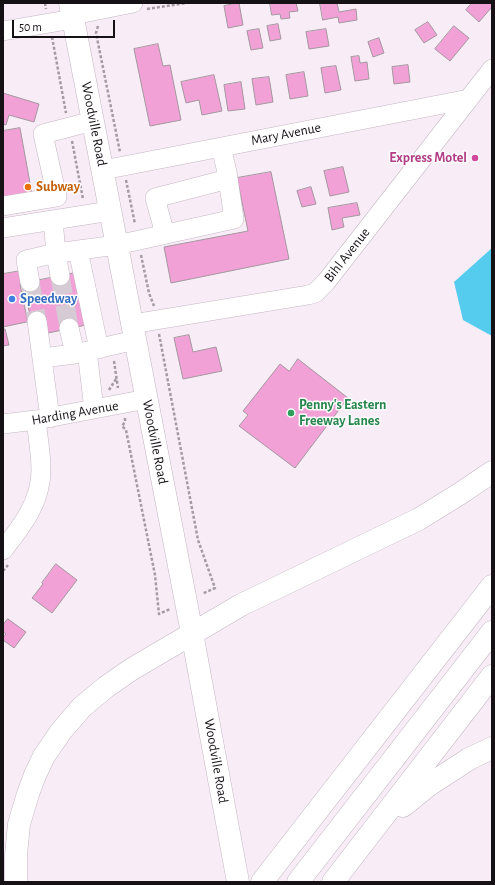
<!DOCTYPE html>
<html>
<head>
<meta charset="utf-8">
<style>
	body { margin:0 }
	#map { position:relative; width:495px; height:885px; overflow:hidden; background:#f8ecf7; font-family:"Alegreya Sans",sans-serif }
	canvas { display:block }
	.frame { position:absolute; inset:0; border:4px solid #151115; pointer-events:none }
	.scale { position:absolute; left:12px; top:20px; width:103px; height:18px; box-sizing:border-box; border:2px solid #151115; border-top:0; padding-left:5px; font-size:12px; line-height:14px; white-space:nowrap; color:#151115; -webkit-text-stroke:3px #fdfdfd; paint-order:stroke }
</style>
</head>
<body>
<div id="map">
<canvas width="495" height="885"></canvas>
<div class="frame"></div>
<div class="scale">50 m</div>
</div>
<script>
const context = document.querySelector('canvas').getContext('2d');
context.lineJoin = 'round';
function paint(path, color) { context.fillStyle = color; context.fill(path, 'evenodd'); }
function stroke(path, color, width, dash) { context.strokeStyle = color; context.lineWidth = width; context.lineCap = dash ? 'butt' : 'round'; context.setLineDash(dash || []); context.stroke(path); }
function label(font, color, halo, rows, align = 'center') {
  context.font = font + ' "Alegreya Sans",sans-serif'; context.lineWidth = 3; context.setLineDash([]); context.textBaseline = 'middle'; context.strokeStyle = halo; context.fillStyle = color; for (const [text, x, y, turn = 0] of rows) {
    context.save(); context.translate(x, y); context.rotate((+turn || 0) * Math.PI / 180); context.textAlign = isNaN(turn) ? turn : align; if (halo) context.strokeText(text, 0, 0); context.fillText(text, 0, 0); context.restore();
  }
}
paint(new Path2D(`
	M 492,248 L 492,336 L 463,320 L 454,282 Z`), '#5ce');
const building = new Path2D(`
	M 239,3 L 243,25 L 228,28 L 224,6 Z
	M 270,3 L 296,3 L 298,11 L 289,12 L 290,18 L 281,19 L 280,14 L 272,15 Z
	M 320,3 L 337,3 L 339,12 L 356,9 L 357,20 L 339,23 L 338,17 L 323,20 Z
	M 472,3 L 492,3 L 492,7 L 479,22 L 466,10 Z
	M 428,22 L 437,35 L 424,43 L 415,30 Z
	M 278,24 L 281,39 L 270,41 L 267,26 Z
	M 454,26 L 469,38 L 450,61 L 435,49 Z
	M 259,29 L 263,48 L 251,50 L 247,31 Z
	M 326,29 L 329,46 L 309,49 L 306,32 Z
	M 379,38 L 384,53 L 373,57 L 368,42 Z
	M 158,44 L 163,66 L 170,65 L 181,120 L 150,126 L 134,49 Z
	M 359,56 L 360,63 L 367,62 L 369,79 L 355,81 L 351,57 Z
	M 408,65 L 410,82 L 394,84 L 392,67 Z
	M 336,66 L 341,90 L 325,93 L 321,68 Z
	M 304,72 L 308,96 L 290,99 L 286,75 Z
	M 214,75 L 222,111 L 202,115 L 199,100 L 186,103 L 181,82 Z
	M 269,77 L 273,102 L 256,105 L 252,79 Z
	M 241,82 L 245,109 L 228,111 L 224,85 Z
	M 3,93 L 39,104 L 34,122 L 9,115 L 6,125 L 3,124 Z
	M 20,128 L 32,194 L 3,199 L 3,131 Z
	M 343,167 L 349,192 L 330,196 L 324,171 Z
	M 271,172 L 289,259 L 171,283 L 164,247 L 248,231 L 237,178 Z
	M 311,187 L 316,204 L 302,207 L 297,191 Z
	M 357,203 L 360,215 L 342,218 L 344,227 L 332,230 L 328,208 Z
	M 21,271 L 31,321 L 3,327 L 3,274 Z
	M 80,272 L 91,324 L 48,333 L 28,323 L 20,284 Z
	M 3,329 L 5,329 L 9,345 L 3,346 Z
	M 189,335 L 193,352 L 216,347 L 222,371 L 183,379 L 174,338 Z
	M 298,359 L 348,398 L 295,468 L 239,426 L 248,415 L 243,411 L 280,364 L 289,371 Z
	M 56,564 L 77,580 L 52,613 L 32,598 L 43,584 L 42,583 Z
	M 8,619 L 26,632 L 14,648 L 3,640 L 3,637 L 6,634 L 3,632 L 3,625 Z`);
paint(building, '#f1a1d6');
stroke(building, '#a4979f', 1);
stroke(new Path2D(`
	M 60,276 L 69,328
	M 30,282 L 37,321`), '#d6cbd5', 19, [19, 10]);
const minor = new Path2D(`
	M 73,15 L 133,3
	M 3,31 L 73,19
	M 103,170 L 469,99
	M 3,206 L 57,197 L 43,134 L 93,121
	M 3,228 L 110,211
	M 165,234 L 155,198 L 228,179
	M 78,250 L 99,349
	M 60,276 L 56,253 L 117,245 L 234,219 L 227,172 L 221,147
	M 30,282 L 26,260 L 56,253 L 53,220
	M 37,321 L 50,418
	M 132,324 L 308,295 L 315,293 L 326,282 L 492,69
	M 69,328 L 75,354 L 135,340
	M 87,351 L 94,409
	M 42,358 L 75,354
	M 3,424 L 36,420 L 147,399
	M 3,550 C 22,526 41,502 41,470 C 41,454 38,437 36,420`);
const major = new Path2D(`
	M 70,3 L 192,633 L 238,882`);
const highway = new Path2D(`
	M 403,806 L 429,785 L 469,759 L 492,748
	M 16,882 L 16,855 L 19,824 L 28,794 L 35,775 L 44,756 L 62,730 L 82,707 L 106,687 L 132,669 L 241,605 L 419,519 L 461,493 L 492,472
	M 262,882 L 492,586
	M 298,882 L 492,632
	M 333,882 L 492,676`);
stroke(minor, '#c3b7c2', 20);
stroke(major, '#c3b7c2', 23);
stroke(highway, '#c3b7c2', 23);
stroke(new Path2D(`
	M 45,3 L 46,9
	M 147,9 L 186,3
	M 98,26 L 96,33 L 120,152
	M 52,37 L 66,113
	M 72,141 L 83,199
	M 126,180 L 135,224
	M 141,255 L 149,293 L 154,306
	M 159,334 L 198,540 L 215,588 L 202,594
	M 114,361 L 118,388
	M 109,390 L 116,379
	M 125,418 L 125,422 L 122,426 L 126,430 L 155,575 L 159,614 L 170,609
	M 3,571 L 8,565`), '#a49ba3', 2.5, [3, 2]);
stroke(minor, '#fff', 19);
stroke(major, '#fff', 22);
stroke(highway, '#fff', 22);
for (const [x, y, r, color] of [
	[475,158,4,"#d1479c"],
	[28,187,4,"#e8710a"],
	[12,299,4,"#3f7fe0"],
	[291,413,4,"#2e9e5b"]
]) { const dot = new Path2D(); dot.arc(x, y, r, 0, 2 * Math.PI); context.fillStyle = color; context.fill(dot); stroke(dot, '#fdfdfd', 1.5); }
label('14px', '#151115', '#fdfdfd', [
	["Woodville Road",94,124,79],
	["Mary Avenue",286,134,-11],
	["Bihl Avenue",347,255,-52],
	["Harding Avenue",75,413,-10],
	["Woodville Road",155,442,79],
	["Woodville Road",216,761,80]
]);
label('bold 14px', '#b23c85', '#fdfdfd', [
	["Express Motel",467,158]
], 'right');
label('bold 14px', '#c56008', '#fdfdfd', [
	["Subway",36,187]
], 'left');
label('bold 14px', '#366cbe', '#fdfdfd', [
	["Speedway",20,299]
], 'left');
label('bold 14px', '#27864d', '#fdfdfd', [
	["Penny's Eastern",299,405],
	["Freeway Lanes",299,421]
], 'left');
</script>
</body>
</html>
